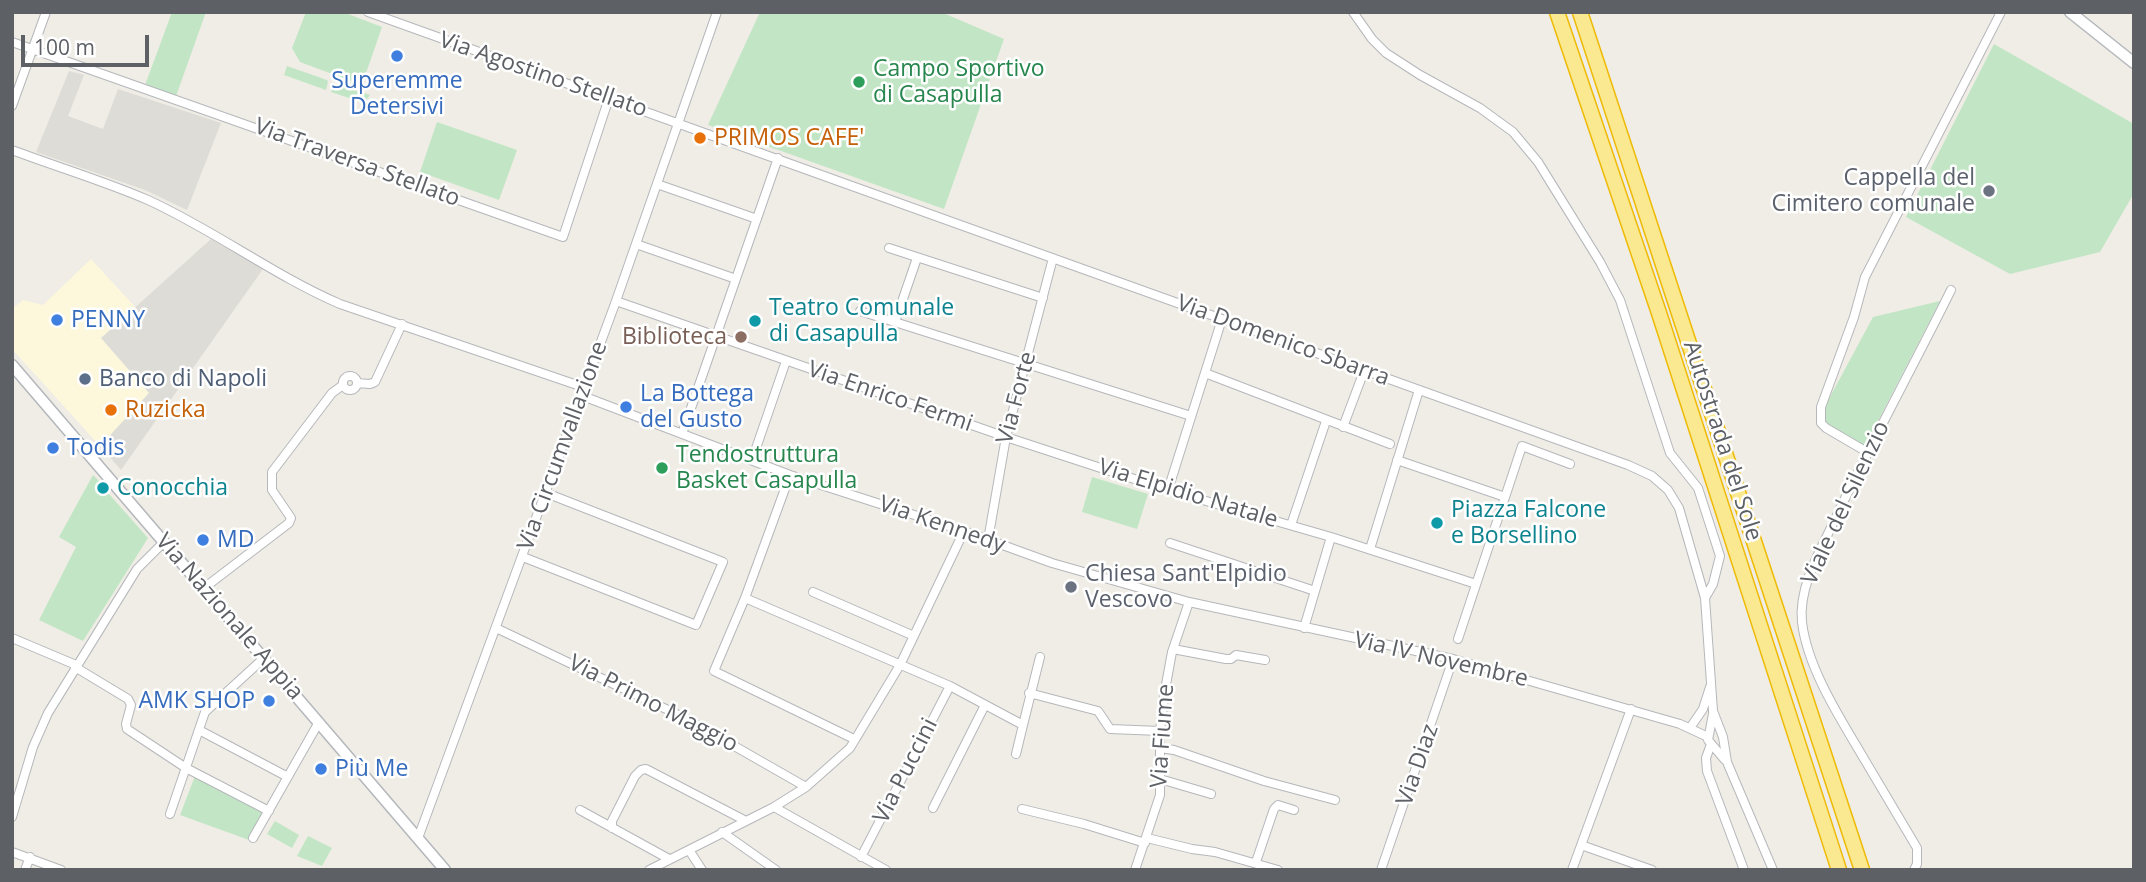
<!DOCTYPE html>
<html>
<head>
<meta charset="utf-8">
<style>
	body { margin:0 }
	#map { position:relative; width:2146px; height:882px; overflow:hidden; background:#efede5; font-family:"Open Sans",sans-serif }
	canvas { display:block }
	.frame { position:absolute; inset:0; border:14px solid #5d6065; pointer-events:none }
	.scale { position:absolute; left:21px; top:35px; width:128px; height:32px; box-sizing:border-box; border:4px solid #5d6065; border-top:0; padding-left:9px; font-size:21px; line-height:24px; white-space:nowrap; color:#5d6065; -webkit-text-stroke:5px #fff; paint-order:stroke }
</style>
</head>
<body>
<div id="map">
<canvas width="2146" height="882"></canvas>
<div class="frame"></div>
<div class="scale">100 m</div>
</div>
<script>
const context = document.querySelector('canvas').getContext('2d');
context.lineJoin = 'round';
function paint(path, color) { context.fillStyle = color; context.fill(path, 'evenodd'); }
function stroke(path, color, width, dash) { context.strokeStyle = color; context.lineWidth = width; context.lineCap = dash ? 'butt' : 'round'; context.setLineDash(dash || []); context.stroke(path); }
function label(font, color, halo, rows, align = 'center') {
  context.font = font + ' "Open Sans",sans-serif'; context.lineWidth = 5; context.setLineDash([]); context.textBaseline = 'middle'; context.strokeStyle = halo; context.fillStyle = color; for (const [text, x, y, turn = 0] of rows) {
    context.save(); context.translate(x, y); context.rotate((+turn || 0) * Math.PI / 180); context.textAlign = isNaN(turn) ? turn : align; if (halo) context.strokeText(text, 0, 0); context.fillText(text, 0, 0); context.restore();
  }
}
paint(new Path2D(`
	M 91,259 L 136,308 L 102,338 L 150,394 L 100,446 L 12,349 L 12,309 L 23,300 L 43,305 Z`), '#fdf8dc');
paint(new Path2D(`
	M 69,71 L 84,75 L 68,116 L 103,129 L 118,89 L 221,123 L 187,210 L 145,190 L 36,152 Z
	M 211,239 L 263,269 L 121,470 L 100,446 L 149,393 L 101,338 Z`), '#dedcd7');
paint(new Path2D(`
	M 172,12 L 206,12 L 175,99 L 144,88 Z
	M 306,12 L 343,12 L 382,27 L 365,76 L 358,76 L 351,81 L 300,62 L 292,48 Z
	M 760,12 L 941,12 L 1004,39 L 944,209 L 708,125 Z
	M 1994,44 L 2134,124 L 2134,193 L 2100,252 L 2010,274 L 1906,217 Z
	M 287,66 L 327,80 L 328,82 L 326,90 L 284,75 Z
	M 335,84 L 338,84 L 370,95 L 364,103 L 331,92 Z
	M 437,122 L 517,150 L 499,200 L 420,172 Z
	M 1940,301 L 1865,446 L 1824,422 L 1824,408 L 1873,317 Z
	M 93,475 L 101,483 L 103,482 L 109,494 L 148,538 L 83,641 L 39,620 L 76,547 L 59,537 Z
	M 1092,477 L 1148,494 L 1137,529 L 1082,512 Z
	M 195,776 L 263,813 L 249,840 L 180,815 Z
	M 275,821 L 299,835 L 292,848 L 267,834 Z
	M 308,836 L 332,848 L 322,866 L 297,856 Z`), '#c2e6c5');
const street = new Path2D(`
	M 368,12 L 1628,465 L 1652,476 L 1668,490 L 1679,508 L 1705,598 L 1713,711 L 1723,737 L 1727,762 L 1773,870
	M 1353,12 L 1372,39 L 1386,53 L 1420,75 L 1480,108 L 1513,132 L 1538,162 L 1600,262 L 1620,300 L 1670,453 L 1698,488 L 1720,556 L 1713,584 L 1705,598
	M 12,42 L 563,237 L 609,98
	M 12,106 L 46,12
	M 12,150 C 57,167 104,181 148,200 C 214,230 273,275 340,304 L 583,387
	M 657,184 L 757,219
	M 636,244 L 736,279
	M 889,248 L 1043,298
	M 616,301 L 1006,437 L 1168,490 L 1331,537 L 1476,584
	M 860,311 L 1191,416
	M 895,322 L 917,258
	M 1205,373 L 1390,444
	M343 383a7 7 0 1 1 14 0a7 7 0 1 1-14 0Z
	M 357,383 L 370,384 L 375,382 L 402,324
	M 580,395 L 790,475 L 964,531 L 1052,563 L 1189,602 L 1453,659 L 1680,724 L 1708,737
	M 1343,427 L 1364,371
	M 682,434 L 778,158
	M 1867,452 L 1826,428 L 1821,423 L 1821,407 L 1854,317 L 1865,277 L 2001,12
	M 752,460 L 786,361
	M 1397,460 L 1505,497
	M 790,475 L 745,598 L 714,671 L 854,739
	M 1168,490 L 1222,319
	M 1291,525 L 1326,421
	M 988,540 L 1006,437 L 1053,258
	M 1170,543 L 1315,591
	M 1370,549 L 1419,390
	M 523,557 L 696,625 L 723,562 L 546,493
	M 204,588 L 289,523 L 291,518 L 272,490 L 272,472 L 332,393 L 343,385
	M 813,592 L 914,636
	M 745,598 L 950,686 L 1023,725 L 1016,754
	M 496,628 L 687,719 L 806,787
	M 1304,628 L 1331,537
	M 12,638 L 76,665
	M 1458,639 L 1522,446 L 1570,464
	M 1173,649 L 1226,659 L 1231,659 L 1236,655 L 1265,660
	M 75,667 L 128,699 L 131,705 L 126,724 L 127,729 L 186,768 L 269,811
	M 1029,693 L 1098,711 L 1110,729 L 1160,731
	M 1713,714 L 1708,740 L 1725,760
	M 1023,725 L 1040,657
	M 1690,728 L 1703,709 L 1710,687
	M 199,730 L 288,777
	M 1711,744 L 1706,758 L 1707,771 L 1744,870
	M 1160,748 L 1174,750 L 1264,781 L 1335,800
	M 1160,779 L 1211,794
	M 774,807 L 886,870
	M 933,808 L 985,705
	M 1022,809 L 1084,824 L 1145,843
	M 580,810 L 669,859
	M 170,814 L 205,712 L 264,658
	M 12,817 L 33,747 L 48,713 L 137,569 L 164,542
	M 612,828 L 612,821 L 635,776 L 641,770 L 646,769 L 746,821
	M 722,832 L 776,870
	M 253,838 L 319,722
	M 418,838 L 616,301 L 717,12
	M 1147,838 L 1192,849 L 1215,852 L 1278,870
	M 1581,845 L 1652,870
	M 689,850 L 702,870
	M 12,852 L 61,870
	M 861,857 L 950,686
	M 1256,862 L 1274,809 L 1278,805 L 1294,810
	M 25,870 L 30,857
	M 649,870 L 774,807 L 806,787 L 850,748 L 900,665 L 964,531
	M 1135,870 L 1160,795 L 1160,731 L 1165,690 L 1172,652 L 1189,602
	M 1381,870 L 1453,659
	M 1572,870 L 1631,709
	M 1914,870 L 1917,864 L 1917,848 C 1898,816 1879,784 1860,752 C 1838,715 1807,666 1802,622 C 1798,585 1823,546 1838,513 C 1874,437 1914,365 1951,290`);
const secondary = new Path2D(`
	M 2070,12 L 2134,63
	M 12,365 L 445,870`);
const highway = new Path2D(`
	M 1557,12 L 1659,313 L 1839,870
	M 1580,12 L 1862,870`);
stroke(street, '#b5b7bb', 10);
stroke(secondary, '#b4b7bc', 13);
stroke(highway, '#eeba06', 17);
stroke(street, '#fff', 8);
stroke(secondary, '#fff', 10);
stroke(highway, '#fae990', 14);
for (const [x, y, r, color] of [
	[397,56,7,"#3f7fe0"],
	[859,82,7,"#2e9e5b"],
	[700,138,7,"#e8710a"],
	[1989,191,7,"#6b7280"],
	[57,320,7,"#3f7fe0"],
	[755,321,7,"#0f9aa8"],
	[741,337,7,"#8d6e63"],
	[85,379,7,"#5c6f8a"],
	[626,407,7,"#3f7fe0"],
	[111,410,7,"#e8710a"],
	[53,448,7,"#3f7fe0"],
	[662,468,7,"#2e9e5b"],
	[103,488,7,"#0f9aa8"],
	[1437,523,7,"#0f9aa8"],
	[203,540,7,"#3f7fe0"],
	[1071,587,7,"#6b7280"],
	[269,701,7,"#3f7fe0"],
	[321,769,7,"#3f7fe0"]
]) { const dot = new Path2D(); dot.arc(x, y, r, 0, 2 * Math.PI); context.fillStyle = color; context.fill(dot); stroke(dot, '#fff', 2.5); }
label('23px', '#27864d', '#fff', [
	["Campo Sportivo",873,69],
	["di Casapulla",873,95],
	["Tendostruttura",676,455],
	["Basket Casapulla",676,481]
], 'left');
label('23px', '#5d6065', '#fff', [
	["Via Agostino Stellato",543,75,19],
	["Via Traversa Stellato",357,163,20],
	["Via Domenico Sbarra",1283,341,20],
	["Via Enrico Fermi",890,397,19],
	["Via Forte",1017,398,-75],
	["Autostrada del Sole",1722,441,72],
	["Via Circumvallazione",563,446,-70],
	["Via Elpidio Natale",1188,494,17],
	["Viale del Silenzio",1846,503,-65],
	["Via Kennedy",942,525,19],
	["Via Nazionale Appia",229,617,49],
	["Via IV Novembre",1441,660,13],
	["Via Primo Maggio",653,704,27],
	["Via Fiume",1163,736,-86],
	["Via Diaz",1418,765,-71],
	["Via Puccini",906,771,-63]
]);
label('23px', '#366cbe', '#fff', [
	["Superemme",397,81,"center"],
	["Detersivi",397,107,"center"],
	["PENNY",71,320],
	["La Bottega",640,394],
	["del Gusto",640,420],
	["Todis",67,448],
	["MD",217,540],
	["AMK SHOP",255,701,"right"],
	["Più Me",335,769]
], 'left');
label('23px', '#c56008', '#fff', [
	["PRIMOS CAFE'",714,138],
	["Ruzicka",125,410]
], 'left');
label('23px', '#5b616d', '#fff', [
	["Cappella del",1975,178],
	["Cimitero comunale",1975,204],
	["Chiesa Sant'Elpidio",1085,574,"left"],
	["Vescovo",1085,600,"left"]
], 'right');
label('23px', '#0d838f', '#fff', [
	["Teatro Comunale",769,308],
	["di Casapulla",769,334],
	["Conocchia",117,488],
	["Piazza Falcone",1451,510],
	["e Borsellino",1451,536]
], 'left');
label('23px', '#785e54', '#fff', [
	["Biblioteca",727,337]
], 'right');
label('23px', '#4e5e75', '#fff', [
	["Banco di Napoli",99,379]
], 'left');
</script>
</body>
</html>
